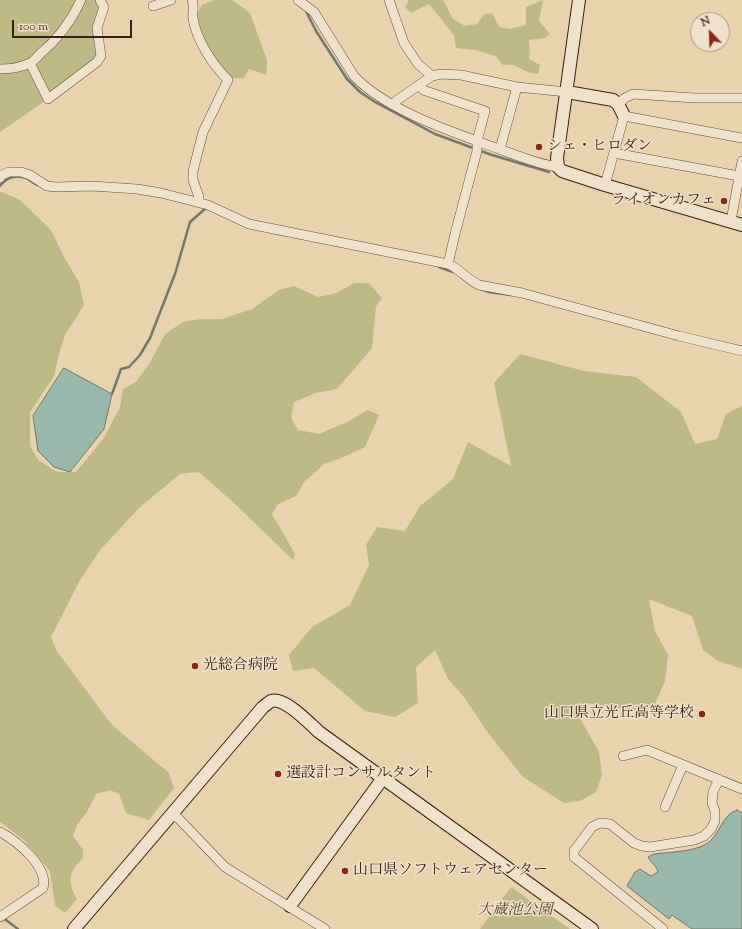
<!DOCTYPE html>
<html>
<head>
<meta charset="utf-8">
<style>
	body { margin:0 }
	#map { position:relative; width:742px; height:929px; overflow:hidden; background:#e8d3ad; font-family:"Sorts Mill Goudy",serif }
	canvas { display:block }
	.north { position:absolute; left:690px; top:12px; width:40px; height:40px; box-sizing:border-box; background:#f0e2ca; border:1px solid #a89480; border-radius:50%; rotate:337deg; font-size:11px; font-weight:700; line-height:16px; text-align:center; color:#3b1e12 }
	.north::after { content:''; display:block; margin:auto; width:14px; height:18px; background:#8f2418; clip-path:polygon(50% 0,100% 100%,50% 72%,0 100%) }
	.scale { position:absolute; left:12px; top:20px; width:120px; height:18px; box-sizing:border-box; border:2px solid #3b1e12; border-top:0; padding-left:5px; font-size:12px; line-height:14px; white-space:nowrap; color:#3b1e12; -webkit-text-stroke:3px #f0e2ca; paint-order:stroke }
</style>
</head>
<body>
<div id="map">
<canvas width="742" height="929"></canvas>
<div class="north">N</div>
<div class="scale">100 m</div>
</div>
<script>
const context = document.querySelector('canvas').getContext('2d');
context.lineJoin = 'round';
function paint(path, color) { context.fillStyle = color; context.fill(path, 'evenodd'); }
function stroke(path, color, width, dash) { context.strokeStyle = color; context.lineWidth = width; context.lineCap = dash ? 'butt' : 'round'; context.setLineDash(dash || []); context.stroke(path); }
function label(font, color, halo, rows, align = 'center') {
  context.font = font + ' "Sorts Mill Goudy","Noto Serif JP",serif'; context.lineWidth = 3; context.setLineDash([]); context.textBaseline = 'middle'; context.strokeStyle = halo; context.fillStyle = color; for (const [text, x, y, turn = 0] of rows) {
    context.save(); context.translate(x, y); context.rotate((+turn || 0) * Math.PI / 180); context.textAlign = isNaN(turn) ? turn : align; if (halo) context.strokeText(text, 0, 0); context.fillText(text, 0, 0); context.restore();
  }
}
paint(new Path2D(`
	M 0,0 L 107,0 L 97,28 L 101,56 L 48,99 L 0,132 Z
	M 214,0 L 232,0 L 250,13 L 267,60 L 266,75 L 249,69 L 244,78 L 230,78 C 217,61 199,40 197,17 C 197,13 200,9 202,5 Z
	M 409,0 L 443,0 L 453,19 L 465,26 L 477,24 L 484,14 L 492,13 L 499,27 L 510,29 L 526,25 L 526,7 L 543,0 L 539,21 L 550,34 L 545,38 L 529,40 L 530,50 L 529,59 L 540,65 L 538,74 L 530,73 L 513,65 L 503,65 L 496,56 L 475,50 L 456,48 L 454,35 L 429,4 L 411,13 L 405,7 Z
	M 0,192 L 2,192 L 20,200 L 51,230 L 65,259 L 79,282 L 84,305 L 65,335 L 59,354 L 54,376 L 30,412 L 30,446 L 38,460 L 57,472 L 76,472 L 104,438 L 120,407 L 123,389 L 136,382 L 151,361 L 165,334 L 183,322 L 201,319 L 222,319 L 252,309 L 279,290 L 294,286 L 318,297 L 337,293 L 354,283 L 369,283 L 382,298 L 376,306 L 372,348 L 337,389 L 316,393 L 294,402 L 291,418 L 298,430 L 319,434 L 347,422 L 368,410 L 379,415 L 365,447 L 339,459 L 324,464 L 304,482 L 296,496 L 278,504 L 272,514 L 295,554 L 293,560 L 235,504 L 199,472 L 180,474 L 139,508 L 101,549 L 80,580 L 51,637 L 56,650 L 112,725 L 169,773 L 174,788 L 149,820 L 126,813 L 119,794 L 110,790 L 96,794 L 87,812 L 77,825 L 73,836 L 83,850 L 83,858 C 68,874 67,880 77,899 L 65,913 L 55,905 L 50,871 L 24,840 L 0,822 Z
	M 520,354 L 584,371 L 636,377 L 681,412 L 695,444 L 717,439 L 726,414 L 742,406 L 742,669 L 718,661 L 703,650 L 692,616 L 649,599 L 655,631 L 668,655 L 665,681 L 651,713 L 586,703 L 577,713 L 599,752 L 602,775 L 596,792 L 580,801 L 564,803 L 523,777 L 488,733 L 464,697 L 448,679 L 435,650 L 416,667 L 418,703 L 395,717 L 365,711 L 314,668 L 293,671 L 289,655 L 312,627 L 350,605 L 369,565 L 366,545 L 377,527 L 405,531 L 420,506 L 453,479 L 468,442 L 511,466 L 494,383 Z
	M 511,887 L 570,929 L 480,929 Z`), '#bdba85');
const water = new Path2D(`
	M 64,368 L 112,394 L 104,429 L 70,472 L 54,467 L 38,451 L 33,416 Z
	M 737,810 L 742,813 L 742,929 L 692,929 L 672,915 L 669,919 L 627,886 L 635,872 L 640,869 L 651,876 L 658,872 C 656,865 651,863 648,857 L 654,854 C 669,852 693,852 706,844 C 720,836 721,815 737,810 Z`);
paint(water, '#97b8ab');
stroke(water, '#727a6e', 1);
stroke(new Path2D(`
	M 305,9 L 316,31 L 347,79 L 360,92 L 375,102 L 435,134 L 492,155 L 549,172
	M 0,186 C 5,178 17,174 26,178 C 30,180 33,183 37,185
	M 439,267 L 453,272
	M 481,289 L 489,292 L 511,295
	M 112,394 L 121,369 L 129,367 L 140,355 L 150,338 L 175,274 L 190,222 L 206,208
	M 2,917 L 18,929`), '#727a6e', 2.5);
const street = new Path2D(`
	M 192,0 C 195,8 192,11 193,18 C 196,40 213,65 228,80 L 203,132 L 193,171 L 193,180 L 199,197 L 199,203
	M 298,0 L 314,12 L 354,76 C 387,111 455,133 499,149 C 519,156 537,164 558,167
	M 389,0 L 404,43 L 418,64 L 432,76
	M 153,6 L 171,0
	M 30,63 L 48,99 L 97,62 L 101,56 L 97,28 L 104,7 L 100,0
	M 0,69 C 10,69 22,67 30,63 C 34,61 37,57 40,54 C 58,39 71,22 81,0
	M 419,85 L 423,90 L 485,111 L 477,141 L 477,151 L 455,234 L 448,264
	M 618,104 L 625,98 L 633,94 L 695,98 L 742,98
	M 393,105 L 396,101 L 432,76 L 441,74 L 461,75 L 517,87 L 567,92
	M 500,149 L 517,87
	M 614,153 L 739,176
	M 0,178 L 2,175 L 9,172 L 21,172 L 30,175 L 47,186 L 56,187 L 92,186 L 137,189 L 161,193 L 208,205 L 249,224 L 448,264 C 460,269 468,280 479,285 L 522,293 L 679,336 L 742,351
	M 605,185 L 624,116 L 742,138
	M 731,221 L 742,161
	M 623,756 L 647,750 L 742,789
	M 665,807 L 683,765
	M 172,814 L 179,819 L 225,867 L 325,929
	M 0,832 C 17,841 49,867 43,888 L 0,917
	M 663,929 L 574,857 L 574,851 L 592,827 L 600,823 L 610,824 L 634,843 L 642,846 L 650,847 L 694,840 L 704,836 L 711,829 L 715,821 L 715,811 L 712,803 L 713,792 L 719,779`);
const secondary = new Path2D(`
	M 579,0 L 557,158 L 558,167 L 562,171 L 605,185 L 742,225
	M 567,92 L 613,100 L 618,104 L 624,116
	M 290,906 L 383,778
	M 74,929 L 263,707 C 265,706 269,702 271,701 C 285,697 309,723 319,732 L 592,929`);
stroke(street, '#664b39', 10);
stroke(secondary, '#3b1e12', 14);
stroke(street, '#f0e2ca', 9);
stroke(secondary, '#f0e2ca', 12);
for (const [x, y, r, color] of [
	[539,147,4,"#8f2418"],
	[724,201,4,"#8f2418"],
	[195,666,4,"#8f2418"],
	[702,714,4,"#8f2418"],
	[278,774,4,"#8f2418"],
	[345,871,4,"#8f2418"]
]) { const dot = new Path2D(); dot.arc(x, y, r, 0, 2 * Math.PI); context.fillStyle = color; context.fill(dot); stroke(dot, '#f0e2ca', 1.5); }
label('15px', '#3b1e12', '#f0e2ca', [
	["シェ・ヒロダン",547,147],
	["ライオンカフェ",716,201,"right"],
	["光総合病院",203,666],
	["山口県立光丘高等学校",694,714,"right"],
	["選設計コンサルタント",286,774],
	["山口県ソフトウェアセンター",353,871]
], 'left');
label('italic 15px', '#5c452f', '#f0e2ca', [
	["大蔵池公園",515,911]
]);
</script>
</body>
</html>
